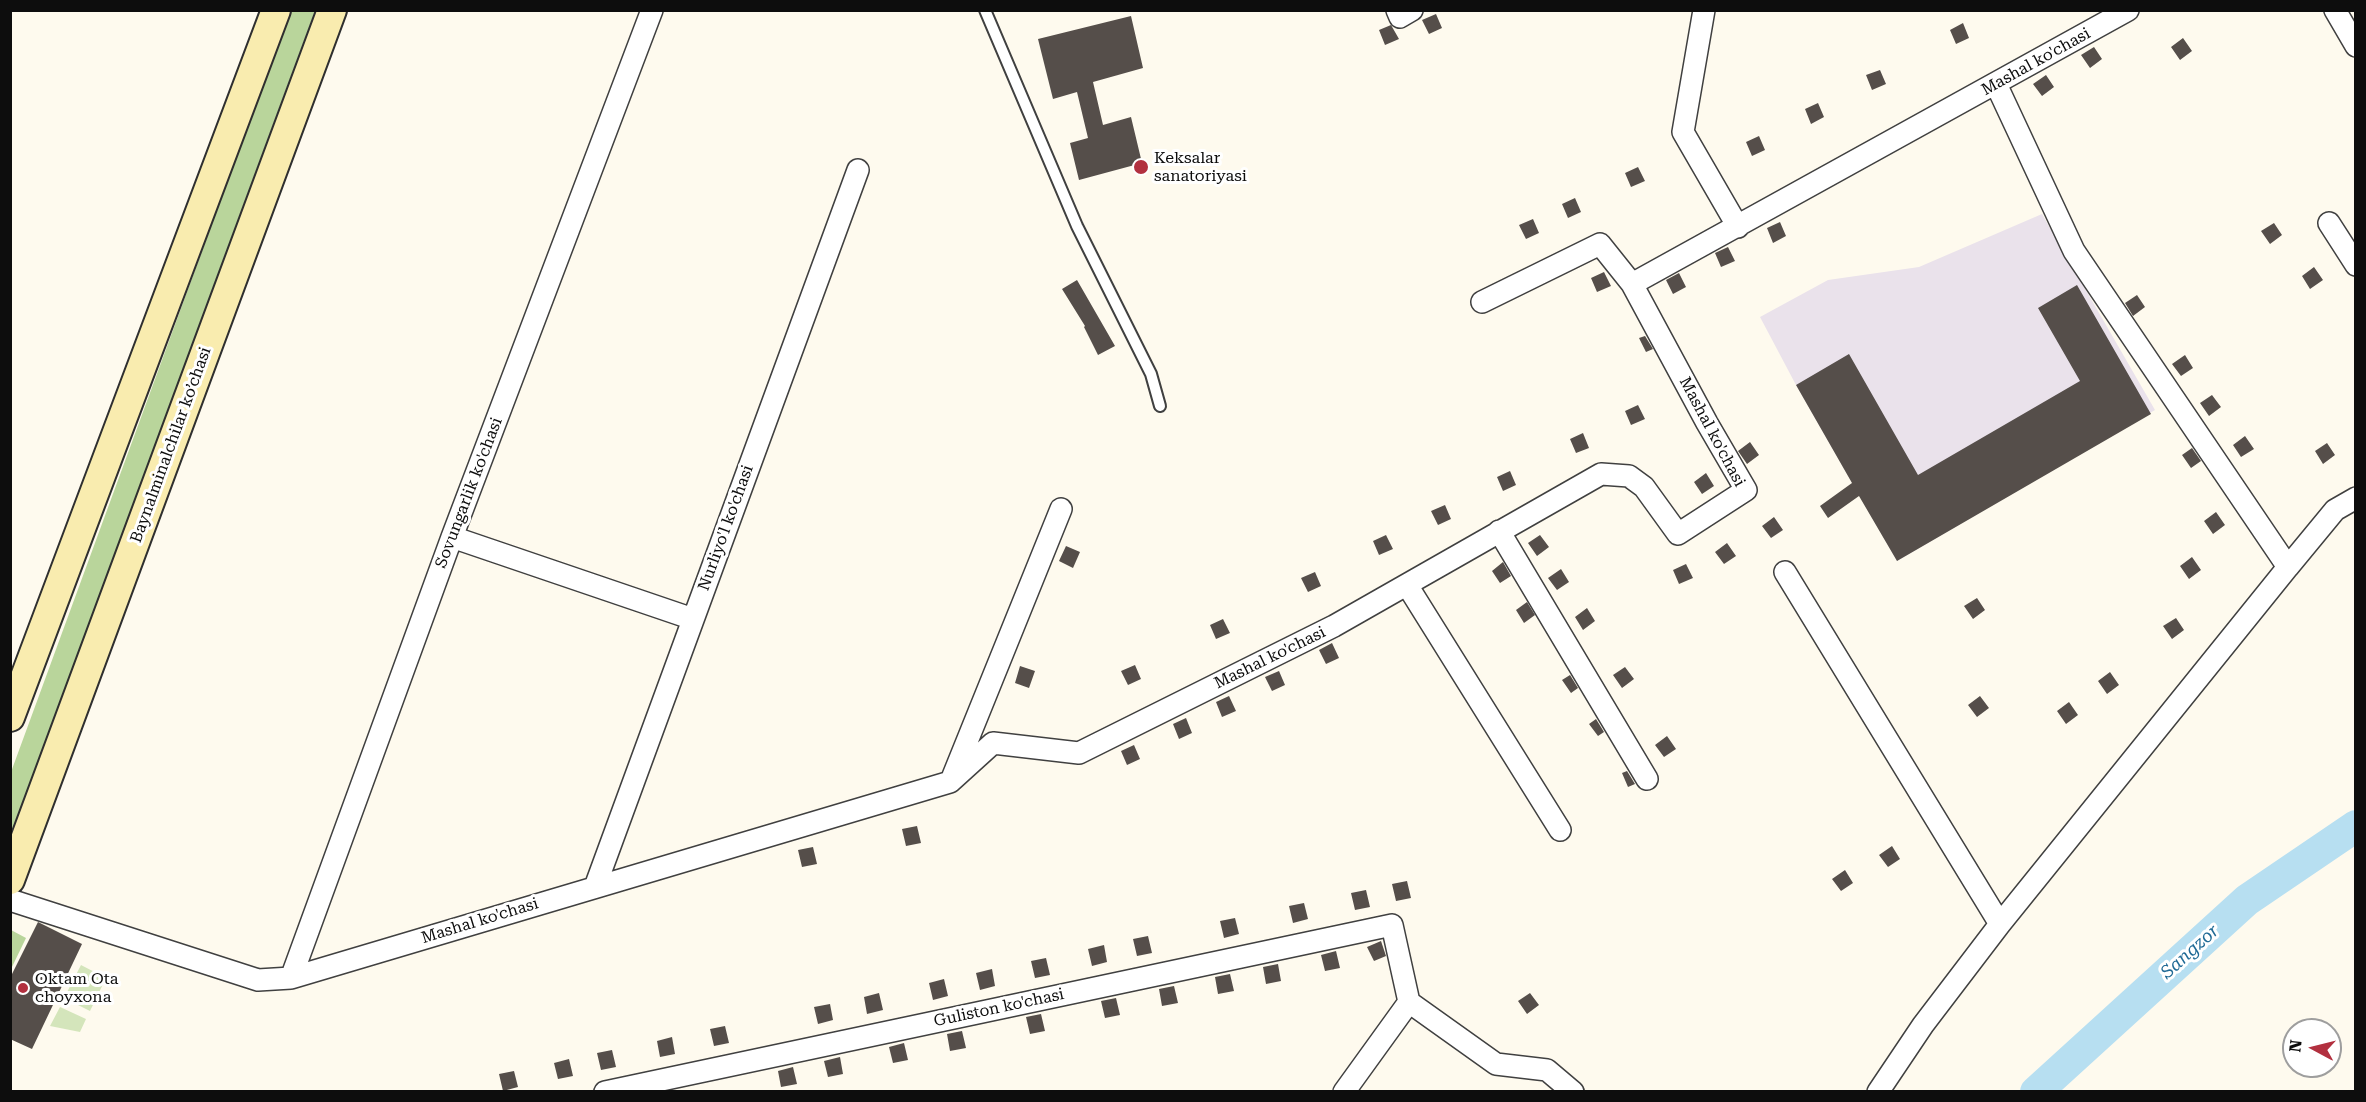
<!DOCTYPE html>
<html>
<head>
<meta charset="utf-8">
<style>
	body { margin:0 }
	#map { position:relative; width:2366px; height:1102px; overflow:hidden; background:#fefaee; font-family:"Roboto Serif",serif }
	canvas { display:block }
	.frame { position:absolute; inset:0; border:12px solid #0d0d0d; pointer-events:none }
	.north { position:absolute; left:2282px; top:1018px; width:60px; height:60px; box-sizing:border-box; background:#fff; border:2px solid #9e9e9e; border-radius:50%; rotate:277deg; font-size:16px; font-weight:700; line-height:24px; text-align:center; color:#0d0d0d }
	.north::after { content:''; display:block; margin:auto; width:21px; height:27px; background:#b2303f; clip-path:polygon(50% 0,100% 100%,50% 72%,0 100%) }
</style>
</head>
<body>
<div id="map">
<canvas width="2366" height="1102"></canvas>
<div class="frame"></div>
<div class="north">N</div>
</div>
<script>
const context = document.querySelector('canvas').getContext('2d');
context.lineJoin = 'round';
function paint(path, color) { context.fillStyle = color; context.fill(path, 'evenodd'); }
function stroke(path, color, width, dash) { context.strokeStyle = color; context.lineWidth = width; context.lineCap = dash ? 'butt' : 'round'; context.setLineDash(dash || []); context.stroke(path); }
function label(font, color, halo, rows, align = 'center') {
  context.font = font + ' "Roboto Serif",serif'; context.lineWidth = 6; context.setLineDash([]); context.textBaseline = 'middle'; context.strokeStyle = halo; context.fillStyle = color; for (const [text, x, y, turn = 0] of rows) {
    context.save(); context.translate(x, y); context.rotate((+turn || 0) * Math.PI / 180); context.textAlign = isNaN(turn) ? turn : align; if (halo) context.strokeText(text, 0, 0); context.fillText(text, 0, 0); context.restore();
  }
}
paint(new Path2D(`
	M 2042,214 L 2155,410 L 1897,561 L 1796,385 L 1760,317 L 1828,280 L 1919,267 Z`), '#eae2eb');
paint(new Path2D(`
	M 81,965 L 106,978 L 90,1011 L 64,998 Z
	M 60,1007 L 86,1019 L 80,1032 L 50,1026 Z`), '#d4e5bb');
paint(new Path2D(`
	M 290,11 L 315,11 L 11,834 L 11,772 Z
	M 11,930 L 26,938 L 11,969 Z`), '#b9d59b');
stroke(new Path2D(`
	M 2036,1092 L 2247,900 L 2356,826`), '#b7dff1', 32);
paint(new Path2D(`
	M 1436,14 L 1442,28 L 1429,34 L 1422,20 Z
	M 1131,16 L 1143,68 L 1093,82 L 1103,125 L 1131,117 L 1142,163 L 1079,180 L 1070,143 L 1088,138 L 1077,92 L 1053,99 L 1038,39 Z
	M 1963,23 L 1969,38 L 1956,44 L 1950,30 Z
	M 1391,25 L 1399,39 L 1385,45 L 1379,30 Z
	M 2183,38 L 2192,51 L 2180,60 L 2171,47 Z
	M 2094,47 L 2102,59 L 2090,68 L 2081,55 Z
	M 1880,70 L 1886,84 L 1872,90 L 1866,75 Z
	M 2046,75 L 2054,87 L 2042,96 L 2033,84 Z
	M 1818,103 L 1824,117 L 1811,124 L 1805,109 Z
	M 1759,136 L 1765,150 L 1752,156 L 1746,142 Z
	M 1638,167 L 1645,181 L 1631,187 L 1625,173 Z
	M 1575,198 L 1581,212 L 1568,218 L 1562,204 Z
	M 1533,219 L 1539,233 L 1526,239 L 1519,225 Z
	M 1780,222 L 1786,236 L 1773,243 L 1767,228 Z
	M 2274,223 L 2282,235 L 2270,244 L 2261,231 Z
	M 1728,247 L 1735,261 L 1721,267 L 1715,253 Z
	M 2314,267 L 2323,280 L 2310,289 L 2302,276 Z
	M 1604,272 L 1611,286 L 1597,292 L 1591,278 Z
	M 1679,273 L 1686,287 L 1673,294 L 1666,280 Z
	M 1077,280 L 1115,346 L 1098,355 L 1084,327 L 1085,326 L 1062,289 Z
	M 2077,285 L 2151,414 L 1897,561 L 1859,496 L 1828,518 L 1820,506 L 1852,483 L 1796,385 L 1849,354 L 1918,475 L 2080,381 L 2038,308 Z
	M 2137,295 L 2145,307 L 2133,316 L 2125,303 Z
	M 1645,336 L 1653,349 L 1646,352 L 1639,338 Z
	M 2185,355 L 2193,368 L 2181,376 L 2172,364 Z
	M 2212,395 L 2221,407 L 2209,416 L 2200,403 Z
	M 1638,405 L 1645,419 L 1631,425 L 1625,411 Z
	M 1583,433 L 1589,448 L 1576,453 L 1570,439 Z
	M 2245,436 L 2254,449 L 2241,457 L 2233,445 Z
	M 1750,442 L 1759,455 L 1747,464 L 1738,451 Z
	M 2327,443 L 2335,455 L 2323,464 L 2315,451 Z
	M 2192,448 L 2201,461 L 2191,468 L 2182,455 Z
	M 1510,471 L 1516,485 L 1503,491 L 1497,477 Z
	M 1706,473 L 1714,486 L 1702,494 L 1694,482 Z
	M 1445,505 L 1451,519 L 1438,525 L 1431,511 Z
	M 2216,512 L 2225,525 L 2213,534 L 2204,521 Z
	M 1774,517 L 1783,530 L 1771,538 L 1762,526 Z
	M 1386,535 L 1393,549 L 1379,555 L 1373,541 Z
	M 1540,535 L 1549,547 L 1537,556 L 1528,543 Z
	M 1727,543 L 1736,556 L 1724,564 L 1715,552 Z
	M 1066,546 L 1080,552 L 1073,568 L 1059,561 Z
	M 2192,557 L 2201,570 L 2189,579 L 2180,566 Z
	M 1503,562 L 1511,576 L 1500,583 L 1492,571 Z
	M 1686,564 L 1693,578 L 1679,584 L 1673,570 Z
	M 1561,569 L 1569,582 L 1557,590 L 1548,578 Z
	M 1315,572 L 1321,586 L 1308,592 L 1301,578 Z
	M 1977,598 L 1985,610 L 1973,619 L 1964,606 Z
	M 1527,602 L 1535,615 L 1524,623 L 1516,610 Z
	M 1587,608 L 1595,621 L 1583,630 L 1575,617 Z
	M 2176,618 L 2184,630 L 2172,639 L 2163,626 Z
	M 1223,619 L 1230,633 L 1216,639 L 1210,625 Z
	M 1332,643 L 1339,658 L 1326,664 L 1319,650 Z
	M 1135,665 L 1141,679 L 1128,685 L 1121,671 Z
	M 1020,666 L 1035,671 L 1029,688 L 1015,683 Z
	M 1625,667 L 1634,679 L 1622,688 L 1613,675 Z
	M 1279,671 L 1285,685 L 1272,691 L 1265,677 Z
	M 2110,672 L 2119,685 L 2107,694 L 2098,681 Z
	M 1570,675 L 1578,688 L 1571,693 L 1562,680 Z
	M 1229,696 L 1236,711 L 1222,717 L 1216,702 Z
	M 1980,696 L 1989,708 L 1977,717 L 1968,705 Z
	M 2069,702 L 2078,715 L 2066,724 L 2057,711 Z
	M 1186,718 L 1192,733 L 1179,739 L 1173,724 Z
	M 1596,719 L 1604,732 L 1598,736 L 1589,724 Z
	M 1667,736 L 1676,749 L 1664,757 L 1655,745 Z
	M 1134,745 L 1140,759 L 1127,765 L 1121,751 Z
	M 1627,771 L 1635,784 L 1628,787 L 1622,773 Z
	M 917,826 L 921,843 L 906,846 L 902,829 Z
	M 1892,846 L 1900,859 L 1888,867 L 1879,855 Z
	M 813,847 L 817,864 L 802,867 L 798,850 Z
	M 1845,870 L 1853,883 L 1841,891 L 1832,879 Z
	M 1407,881 L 1411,898 L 1396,901 L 1392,884 Z
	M 1366,890 L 1370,907 L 1355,910 L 1351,893 Z
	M 1304,903 L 1308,919 L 1293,923 L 1289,906 Z
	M 1235,918 L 1239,934 L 1224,938 L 1220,921 Z
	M 38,922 L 82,944 L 32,1049 L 10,1039 L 10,978 Z
	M 1148,936 L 1152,953 L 1137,956 L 1133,939 Z
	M 1381,941 L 1386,956 L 1374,961 L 1367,947 Z
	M 1104,945 L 1107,962 L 1092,966 L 1088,949 Z
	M 1336,951 L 1340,968 L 1325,971 L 1321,955 Z
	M 1046,958 L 1050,975 L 1035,978 L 1031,961 Z
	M 1278,964 L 1281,981 L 1266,984 L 1263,967 Z
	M 992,969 L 995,986 L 980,990 L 976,973 Z
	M 1230,974 L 1234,991 L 1218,994 L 1215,977 Z
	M 944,979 L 948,996 L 933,1000 L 929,983 Z
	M 1174,986 L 1178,1003 L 1162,1006 L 1159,989 Z
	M 879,993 L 883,1010 L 867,1014 L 864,997 Z
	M 1530,993 L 1539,1005 L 1527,1014 L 1518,1001 Z
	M 1116,998 L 1120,1015 L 1105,1018 L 1101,1001 Z
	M 830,1004 L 833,1020 L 818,1024 L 814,1007 Z
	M 1041,1014 L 1045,1031 L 1030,1034 L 1026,1017 Z
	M 725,1026 L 729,1043 L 714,1046 L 710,1029 Z
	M 962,1031 L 966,1048 L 950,1051 L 947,1034 Z
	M 672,1037 L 675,1054 L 660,1057 L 657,1041 Z
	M 904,1043 L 908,1060 L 893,1063 L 889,1047 Z
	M 612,1050 L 616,1067 L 601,1070 L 597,1053 Z
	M 840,1057 L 843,1074 L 828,1077 L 824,1061 Z
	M 569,1059 L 573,1076 L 558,1079 L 554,1063 Z
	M 793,1067 L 797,1084 L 781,1087 L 778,1071 Z
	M 514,1071 L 518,1087 L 503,1091 L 499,1074 Z`), '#554e4a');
const lane = new Path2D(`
	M 985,10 L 1077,226 L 1151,374 L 1160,406`);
const street = new Path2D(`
	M 1397,10 L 1400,17 L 1412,10
	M 1704,10 L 1683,132 L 1738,227
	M 2335,10 L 2356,46
	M 2329,223 L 2356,265
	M 1482,302 L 1600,244 L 1632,284
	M 1499,531 L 1647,779
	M 452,537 L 693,619
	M 2288,567 L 2335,510 L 2356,498
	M 1785,572 L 2000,924
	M 1407,585 L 1560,830
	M 953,776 L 1061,509
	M 595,887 L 858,170
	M 10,900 L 258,980 L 291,978 L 950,782 L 993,743 L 1079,753 L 1334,626 L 1601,474 L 1629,476 L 1644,487 L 1678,534 L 1746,490 L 1707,423 L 1632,284 L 2128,10
	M 291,978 L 452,537 L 652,10
	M 605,1092 L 1392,925 L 1409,1002 L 1496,1064 L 1547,1070 L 1573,1092
	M 1344,1092 L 1409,1002
	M 1878,1092 L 1923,1025 L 2000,924 L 2288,567 L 2074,251 L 1996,84`);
const secondary = new Path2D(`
	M 10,717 L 276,10
	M 10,880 L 332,10`);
stroke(lane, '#404040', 14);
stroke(street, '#404040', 24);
stroke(secondary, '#2f2f2f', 32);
stroke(lane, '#fff', 10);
stroke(street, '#fff', 21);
stroke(secondary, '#f9ecaf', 28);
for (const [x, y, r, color] of [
	[1141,167,8,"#b2303f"],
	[23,988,6,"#b2303f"]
]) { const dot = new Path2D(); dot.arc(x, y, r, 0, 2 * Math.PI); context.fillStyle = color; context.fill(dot); stroke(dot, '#fff', 2); }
label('16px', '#0d0d0d', '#fff', [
	["Mashal ko'chasi",2036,62,-29],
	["Mashal ko'chasi",1712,432,62],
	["Baynalminalchilar ko’chasi",171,445,-70],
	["Sovungarlik ko'chasi",469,493,-69],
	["Nurliyo'l ko'chasi",726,528,-70],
	["Mashal ko'chasi",1270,658,-26],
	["Mashal ko'chasi",480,921,-17],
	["Guliston ko'chasi",999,1008,-12]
]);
label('16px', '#0d0d0d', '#fff', [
	["Keksalar",1154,158],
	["sanatoriyasi",1154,176],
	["Oktam Ota",35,979],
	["choyxona",35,997]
], 'left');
label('italic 18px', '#206a95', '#fff', [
	["Sangzor",2190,952,-42]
]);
</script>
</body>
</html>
